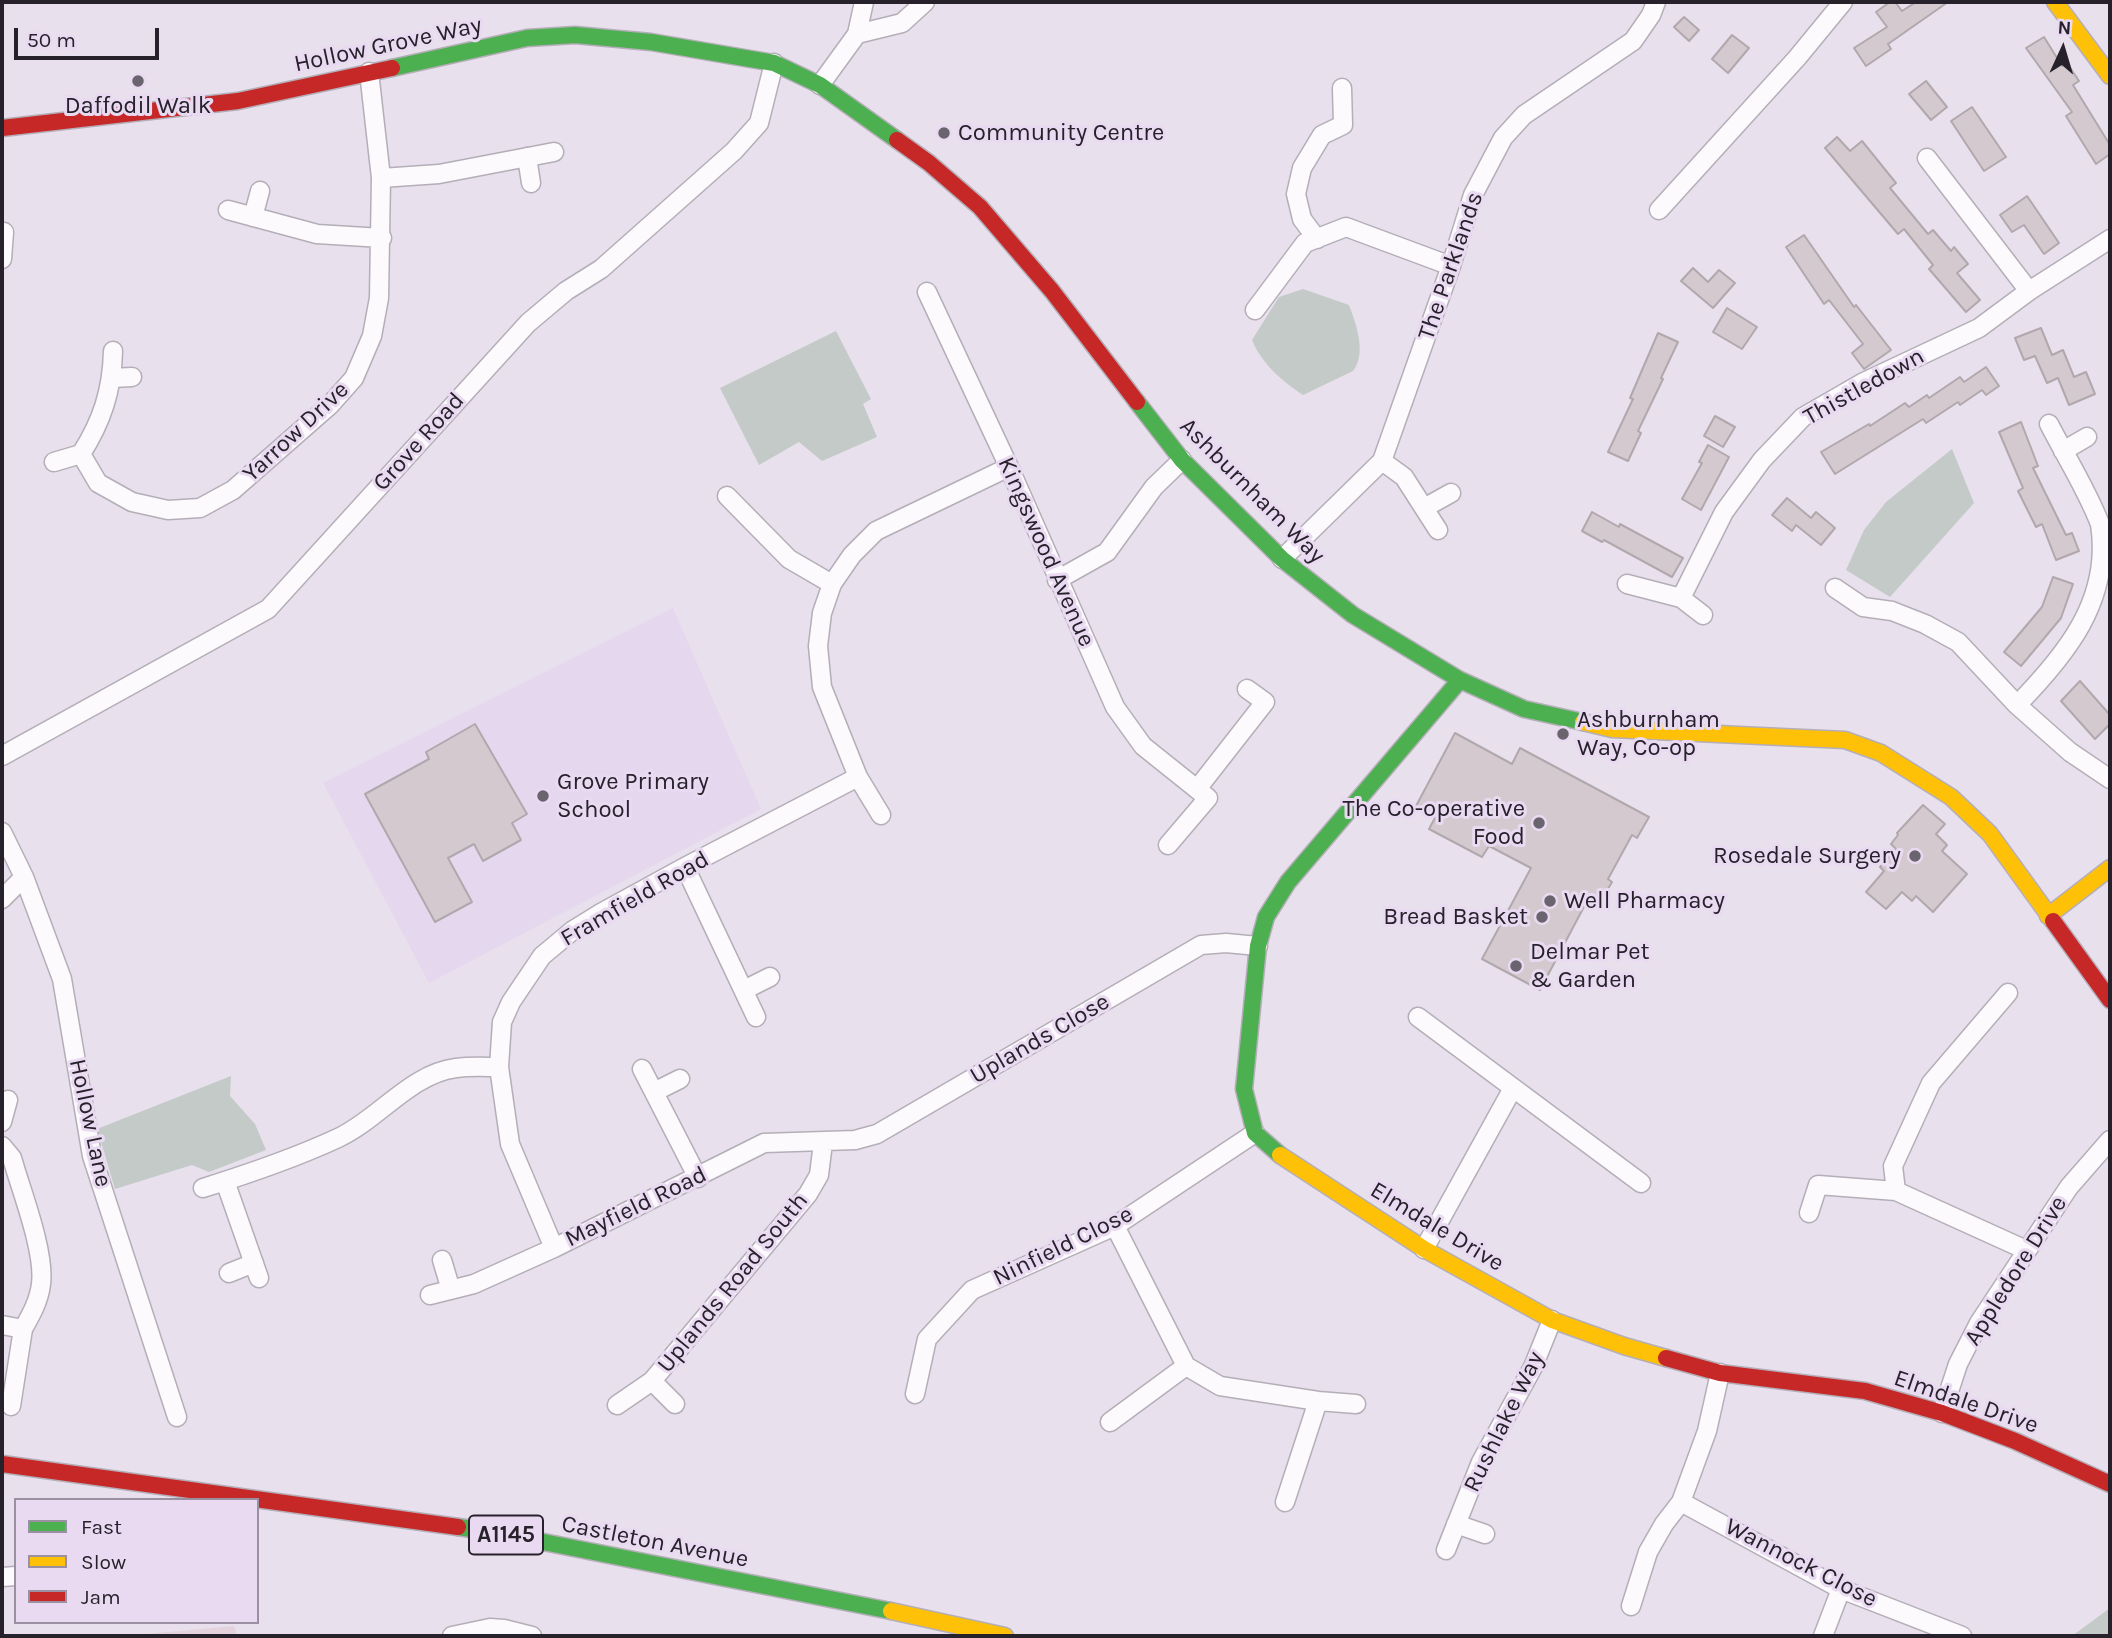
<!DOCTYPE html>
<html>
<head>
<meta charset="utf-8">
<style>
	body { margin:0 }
	#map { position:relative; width:2112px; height:1638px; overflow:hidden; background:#e8e0ec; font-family:Karla,sans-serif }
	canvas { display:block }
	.frame { position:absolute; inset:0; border:4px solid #26212a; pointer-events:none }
	.legend { position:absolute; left:14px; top:1498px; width:245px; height:126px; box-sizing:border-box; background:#e9daf2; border:2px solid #9b90a2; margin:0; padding:9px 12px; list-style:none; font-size:21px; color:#26212a }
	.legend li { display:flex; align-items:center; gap:14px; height:35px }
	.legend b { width:35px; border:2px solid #9b90a2 }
	.north { position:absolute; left:2028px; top:14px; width:70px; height:70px; -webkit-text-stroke:5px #e9daf2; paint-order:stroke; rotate:4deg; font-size:19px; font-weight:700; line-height:28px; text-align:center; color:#26212a }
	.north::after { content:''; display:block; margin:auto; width:24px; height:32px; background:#26212a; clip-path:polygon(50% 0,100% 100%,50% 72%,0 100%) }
	.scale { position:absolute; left:14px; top:28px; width:145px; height:32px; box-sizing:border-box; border:4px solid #26212a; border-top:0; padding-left:9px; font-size:21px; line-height:24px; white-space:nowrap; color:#26212a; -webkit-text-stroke:5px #e9daf2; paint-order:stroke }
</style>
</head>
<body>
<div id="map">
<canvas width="2112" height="1638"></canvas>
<div class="frame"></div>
<ul class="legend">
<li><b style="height:9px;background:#4caf50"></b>Fast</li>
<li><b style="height:9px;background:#ffc107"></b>Slow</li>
<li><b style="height:9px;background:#c62828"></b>Jam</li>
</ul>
<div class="north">N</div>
<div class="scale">50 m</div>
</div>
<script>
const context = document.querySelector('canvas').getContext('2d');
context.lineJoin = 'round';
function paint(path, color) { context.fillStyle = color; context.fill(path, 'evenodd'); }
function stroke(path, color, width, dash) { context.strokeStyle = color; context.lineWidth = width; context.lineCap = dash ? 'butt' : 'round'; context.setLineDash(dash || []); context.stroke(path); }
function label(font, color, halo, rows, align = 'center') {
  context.font = font + ' Karla,sans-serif'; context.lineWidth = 6; context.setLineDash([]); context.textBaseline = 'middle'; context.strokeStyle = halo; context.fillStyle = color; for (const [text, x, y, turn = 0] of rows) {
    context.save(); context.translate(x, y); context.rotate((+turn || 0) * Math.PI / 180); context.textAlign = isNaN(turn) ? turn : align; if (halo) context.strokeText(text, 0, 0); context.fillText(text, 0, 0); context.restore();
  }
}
paint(new Path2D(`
	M 673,608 L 761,809 L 429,983 L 323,783 Z`), '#e5d7ee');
paint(new Path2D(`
	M 234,1626 L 237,1636 L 123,1636 Z`), '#e4d3dc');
paint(new Path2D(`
	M 1303,289 L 1349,305 C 1356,324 1367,353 1353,371 L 1303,395 C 1281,380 1262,364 1252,340 L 1279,297 Z
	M 836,331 L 871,399 L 863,404 L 877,437 L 822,461 L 799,442 L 759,465 L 720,388 Z
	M 1952,449 L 1974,503 L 1890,597 L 1846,570 L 1864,530 L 1886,502 Z
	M 231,1076 L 230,1096 L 255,1124 L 266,1150 L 209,1172 L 192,1165 L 115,1189 L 97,1129 Z
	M 2110,1608 L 2110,1636 L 2072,1636 Z`), '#c3cac8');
const building = new Path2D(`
	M 1890,2 L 1895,2 L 1902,11 L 1916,2 L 1948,2 L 1888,44 L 1891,49 L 1866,66 L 1854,48 L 1887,27 L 1876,12 Z
	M 1684,17 L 1699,30 L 1689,41 L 1674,27 Z
	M 1732,35 L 1749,48 L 1728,73 L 1712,59 Z
	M 2044,37 L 2062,66 L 2067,63 L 2079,81 L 2073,85 L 2110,145 L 2110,154 L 2096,164 L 2066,116 L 2072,112 L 2026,48 Z
	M 1926,81 L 1947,107 L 1931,120 L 1909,94 Z
	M 1972,107 L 2006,157 L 1984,171 L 1951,121 Z
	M 1837,137 L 1850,151 L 1862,141 L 1896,183 L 1890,188 L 1928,234 L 1933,230 L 1951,251 L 1954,247 L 1968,264 L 1957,273 L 1980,300 L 1966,312 L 1929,269 L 1933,265 L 1904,229 L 1898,234 L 1825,148 Z
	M 2027,196 L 2059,243 L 2044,254 L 2024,225 L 2012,232 L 2000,215 Z
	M 1804,235 L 1854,307 L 1856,305 L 1891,350 L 1864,369 L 1852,353 L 1863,344 L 1829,300 L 1824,304 L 1786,247 Z
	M 1693,268 L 1708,282 L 1719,270 L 1735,283 L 1713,308 L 1681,281 Z
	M 1727,308 L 1757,327 L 1742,349 L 1713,332 Z
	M 2041,328 L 2052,355 L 2063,350 L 2074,377 L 2086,372 L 2095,394 L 2069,405 L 2058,378 L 2047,383 L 2035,356 L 2024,360 L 2015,338 Z
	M 1658,333 L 1678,342 L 1661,378 L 1663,379 L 1638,431 L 1641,433 L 1628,461 L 1608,452 L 1633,399 L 1630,398 Z
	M 1986,367 L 1999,386 L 1986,395 L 1982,390 L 1960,405 L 1958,402 L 1926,423 L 1923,419 L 1835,474 L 1821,452 L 1869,424 L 1870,426 L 1905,403 L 1909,407 L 1927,395 L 1929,398 L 1960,377 L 1964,382 Z
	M 1715,416 L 1735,427 L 1723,447 L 1704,436 Z
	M 2021,422 L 2038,466 L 2033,468 L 2066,535 L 2072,533 L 2079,551 L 2056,560 L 2042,524 L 2036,527 L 2018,491 L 2023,488 L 1999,432 Z
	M 1708,445 L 1729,457 L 1701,510 L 1682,499 L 1702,463 L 1699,462 Z
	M 1787,498 L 1811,518 L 1816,512 L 1835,528 L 1821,545 L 1796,525 L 1792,531 L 1772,515 Z
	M 1592,512 L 1619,527 L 1620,524 L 1683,558 L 1672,577 L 1604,540 L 1602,542 L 1582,531 Z
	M 2053,577 L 2073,584 L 2061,618 L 2021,666 L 2004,652 L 2042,607 Z
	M 2080,681 L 2110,715 L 2110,724 L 2095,739 L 2061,701 Z
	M 475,724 L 527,814 L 512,823 L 521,840 L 483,861 L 474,844 L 448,858 L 472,902 L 435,922 L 365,794 L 429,759 L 426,752 Z
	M 1455,733 L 1512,764 L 1520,748 L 1649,817 L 1637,838 L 1632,835 L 1608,879 L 1612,882 L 1598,906 L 1587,901 L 1540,990 L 1482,959 L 1531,868 L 1489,846 L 1482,857 L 1429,829 L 1436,816 L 1416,806 Z
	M 1923,805 L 1945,824 L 1936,834 L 1947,845 L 1942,851 L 1967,874 L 1933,912 L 1916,896 L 1912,901 L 1902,892 L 1886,909 L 1866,892 L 1884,871 L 1880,867 L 1896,849 L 1891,844 L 1898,835 L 1897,833 Z`);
paint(building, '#d3c9ce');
stroke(building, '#b1a8ad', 2);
const street = new Path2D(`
	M 857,34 L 902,23 L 925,2
	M 820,85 L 857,34 L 864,2
	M 527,157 L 531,183
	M 1927,158 L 2029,291
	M 381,178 L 439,174 L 554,152
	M 228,210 L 317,234 L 382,238
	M 1659,210 L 1797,58 L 1843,2
	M 253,217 L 260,191
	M 1317,239 L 1302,219 L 1296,194 L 1302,168 L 1322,135 L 1343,125 L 1342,88
	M 2,259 L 4,232
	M 927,292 L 1009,467 L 1115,707 L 1143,746 L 1208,798 L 1168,845
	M 1255,310 L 1305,243 L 1346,227 L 1451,266
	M 113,351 C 112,391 102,421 81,454 L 98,483 L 132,502 L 168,510 L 200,508 L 233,490 L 330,405 L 354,378 L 372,336 L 379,298 L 381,178 L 369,72
	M 112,378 L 132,377
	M 2063,451 L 2087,437
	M 1382,461 L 1404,477 L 1438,530
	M 54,462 L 81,454
	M 727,496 L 789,559 L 832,584
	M 1424,508 L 1451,493
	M 1282,559 L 1382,461 L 1451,266 L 1473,195 L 1503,138 L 1524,115 L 1633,41 L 1651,15 L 1656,2
	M 1057,580 L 1107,552 L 1154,487 L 1182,460
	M 1627,584 L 1681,598 L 1724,512 L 1762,460 L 1803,417 L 1862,383 L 1979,328 L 2029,291 L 2110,239
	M 1835,588 L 1863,607 L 1892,611 L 1925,624 L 1958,642 L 2017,705 L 2070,752 L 2110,779
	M 1681,598 L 1703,615
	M 2017,705 C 2065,656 2112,600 2100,524 C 2087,490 2066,457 2049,424
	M 2,756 L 268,609 L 528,323 L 566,291 L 601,269 L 734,151 L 759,123 L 774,63
	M 1197,789 L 1265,702 L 1247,689
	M 881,815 L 858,777 L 822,687 L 818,646 L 822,613 L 832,584 L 852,555 L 876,531 L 1009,467
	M 2,832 L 24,877 L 62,979 L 92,1156 L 177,1417
	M 685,867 L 756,1017
	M 2,899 L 24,877
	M 744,990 L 770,977
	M 2008,993 L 1931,1083 L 1893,1166 L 1896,1191 L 2026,1250
	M 1418,1017 L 1641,1183
	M 642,1069 L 698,1178
	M 654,1092 L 680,1079
	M 2,1122 L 8,1100
	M 2,1146 L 12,1158 L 15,1168 C 24,1198 45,1254 41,1284 C 39,1301 31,1315 23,1329 L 2,1325
	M 225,1181 L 259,1278
	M 203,1188 C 248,1174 295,1158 338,1138 C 379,1119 410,1074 456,1068 C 470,1066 485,1067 499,1067
	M 1809,1213 L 1818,1185 L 1896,1191
	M 1115,1226 L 1186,1366 L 1220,1386 L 1318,1401 L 1356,1404
	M 554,1248 L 510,1144 L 499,1067 L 502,1022 L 511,1002 L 542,956 L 572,931 L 601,913 L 685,867 L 858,777
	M 1424,1249 L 1513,1088
	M 442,1260 L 451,1290
	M 229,1273 L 254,1263
	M 430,1295 L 474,1284 L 554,1248 L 764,1143 L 855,1140 L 877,1134 L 1201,945 L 1226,943 L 1258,946
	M 652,1381 L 675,1404
	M 915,1394 L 927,1339 L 972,1290 L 1115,1226 L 1255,1133
	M 617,1405 L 652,1381 L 808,1194 L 819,1175 L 823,1143
	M 11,1406 L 23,1329
	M 1942,1413 L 1958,1364 L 1979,1323 L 2069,1187 L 2110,1140
	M 1110,1422 L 1186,1366
	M 1285,1502 L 1318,1401
	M 1681,1502 L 1841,1589 L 1962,1636
	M 1456,1524 L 1485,1534
	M 1446,1550 L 1481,1462 L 1533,1367 L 1552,1320
	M 2,1577 L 16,1576
	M 1631,1606 L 1648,1552 L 1664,1524 L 1681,1502 L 1707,1431 L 1720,1373
	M 452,1636 L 490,1628 L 504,1629 L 532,1636
	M 1823,1636 L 1841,1589`);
const fast = new Path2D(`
	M 392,68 L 527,38 L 575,35 L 651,42 L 774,63 L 820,85 L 897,140
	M 1137,402 L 1182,460 L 1282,559 L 1353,615 L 1460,680 L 1524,709 L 1583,722
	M 1280,1155 L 1255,1133 L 1244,1089 L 1258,946 L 1266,917 L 1288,882 L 1460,680
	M 458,1527 L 498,1533 L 891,1611`);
const slow = new Path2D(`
	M 2055,2 L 2110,76
	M 1583,722 L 1612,729 L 1845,740 L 1881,753 L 1951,797 L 1990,834 L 2053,921
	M 2048,916 L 2110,868
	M 1280,1155 L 1424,1249 L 1552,1320 L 1624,1346 L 1666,1358
	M 891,1611 L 1005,1636`);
const jam = new Path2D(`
	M 2,128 L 238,101 L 392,68
	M 897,140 L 929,163 L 980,207 L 1052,291 L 1137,402
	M 2053,921 L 2110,1000
	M 1666,1358 L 1720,1373 L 1865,1391 L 1942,1413 L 2015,1441 L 2110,1484
	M 2,1464 L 458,1527`);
stroke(street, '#b4aeb8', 21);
stroke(fast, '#b4aeb8', 19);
stroke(slow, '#b4aeb8', 19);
stroke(jam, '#b4aeb8', 19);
stroke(street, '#fcfafc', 18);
stroke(fast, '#4caf50', 16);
stroke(slow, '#ffc107', 16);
stroke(jam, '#c62828', 16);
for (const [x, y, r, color] of [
	[138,81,7,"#6a646e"],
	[944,133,7,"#6a646e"],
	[1563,734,7,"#6a646e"],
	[543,796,7,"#6a646e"],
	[1539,823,7,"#6a646e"],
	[1915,856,7,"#6a646e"],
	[1550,901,7,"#6a646e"],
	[1542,917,7,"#6a646e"],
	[1516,966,7,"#6a646e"]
]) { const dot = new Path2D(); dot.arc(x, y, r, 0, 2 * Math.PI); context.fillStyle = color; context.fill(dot); stroke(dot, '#e9daf2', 2.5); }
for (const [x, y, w] of [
	[506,1535,74]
]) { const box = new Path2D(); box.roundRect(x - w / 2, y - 19.5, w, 39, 5); context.fillStyle = '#e9daf2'; context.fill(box); stroke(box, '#26212a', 2); }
label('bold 23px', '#26212a', null, [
	["A1145",506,1535]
]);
label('24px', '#26212a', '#e9daf2', [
	["Hollow Grove Way",388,45,-12],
	["The Parklands",1451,266,-71],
	["Thistledown",1864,387,-29],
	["Yarrow Drive",296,432,-43],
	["Grove Road",419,442,-48],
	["Ashburnham Way",1252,491,45],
	["Kingswood Avenue",1046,552,66],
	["Framfield Road",635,899,-30],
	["Uplands Close",1040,1039,-30],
	["Hollow Lane",90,1123,78],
	["Mayfield Road",636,1207,-26],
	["Elmdale Drive",1437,1227,31],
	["Ninfield Close",1063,1246,-26],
	["Appledore Drive",2016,1271,-58],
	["Uplands Road South",733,1283,-51],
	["Elmdale Drive",1966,1402,19],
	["Rushlake Way",1504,1422,-64],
	["Castleton Avenue",655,1542,11],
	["Wannock Close",1801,1563,27]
]);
label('24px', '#26212a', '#e9daf2', [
	["Daffodil Walk",138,106,"center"],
	["Community Centre",958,133],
	["Ashburnham",1577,720],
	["Way, Co-op",1577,748],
	["Grove Primary",557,782],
	["School",557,810],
	["The Co-operative",1525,809,"right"],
	["Food",1525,837,"right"],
	["Rosedale Surgery",1901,856,"right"],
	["Well Pharmacy",1564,901],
	["Bread Basket",1528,917,"right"],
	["Delmar Pet",1530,952],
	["& Garden",1530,980]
], 'left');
</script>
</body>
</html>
